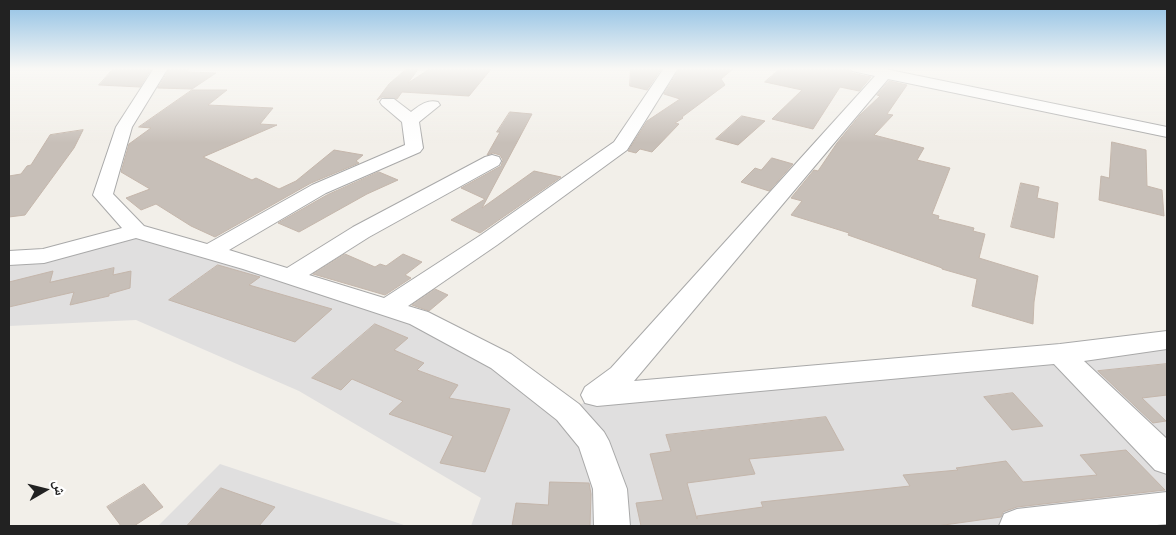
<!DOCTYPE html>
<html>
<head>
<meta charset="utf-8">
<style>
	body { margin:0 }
	#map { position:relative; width:1176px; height:535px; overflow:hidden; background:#f2efe9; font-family:"Roboto Condensed","Noto Naskh Arabic",sans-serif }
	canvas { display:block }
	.frame { position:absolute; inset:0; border:10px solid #222; pointer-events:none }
	.north { position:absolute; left:20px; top:465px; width:50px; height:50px; -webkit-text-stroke:4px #fff; paint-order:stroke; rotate:82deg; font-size:14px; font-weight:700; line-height:20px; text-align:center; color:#222 }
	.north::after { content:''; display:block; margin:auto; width:18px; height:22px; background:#222; clip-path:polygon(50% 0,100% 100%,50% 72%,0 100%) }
</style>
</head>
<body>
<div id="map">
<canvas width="1176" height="535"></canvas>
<div class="frame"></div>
<div class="north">ش</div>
</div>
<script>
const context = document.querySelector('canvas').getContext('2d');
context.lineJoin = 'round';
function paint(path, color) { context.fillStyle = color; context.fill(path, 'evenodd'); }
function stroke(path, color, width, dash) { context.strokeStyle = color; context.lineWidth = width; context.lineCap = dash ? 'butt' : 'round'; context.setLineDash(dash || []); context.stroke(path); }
paint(new Path2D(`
	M 136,231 L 419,318 L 568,412 L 597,395 L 1060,354 L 1167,340 L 1167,526 L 471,526 L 481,498 L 299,391 L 136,320 L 9,326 L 9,258 L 44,256 Z
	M 220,464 L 407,526 L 158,526 Z`), '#e0dfdf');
const building = new Path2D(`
	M 114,68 L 152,68 L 140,87 L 99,85 Z
	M 170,68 L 188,68 L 188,72 L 216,73 L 192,89 L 158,88 Z
	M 408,68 L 419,68 L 408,83 L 431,68 L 492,68 L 469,96 L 402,92 L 397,99 L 382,97 L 377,100 L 389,84 Z
	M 631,68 L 662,68 L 647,90 L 630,86 Z
	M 680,68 L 734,68 L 721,79 L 725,85 L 682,117 L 683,118 L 675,123 L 679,124 L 652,152 L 640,149 L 636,153 L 628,151 L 647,121 L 680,99 L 664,94 Z
	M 781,68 L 848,68 L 852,73 L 871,77 L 859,91 L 840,87 L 813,129 L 772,119 L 802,90 L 765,82 Z
	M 889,81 L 907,85 L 887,114 L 893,115 L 874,135 L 924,148 L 917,160 L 950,168 L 932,214 L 939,216 L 938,219 L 974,228 L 973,231 L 985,234 L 979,258 L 1038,276 L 1034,302 L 1033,324 L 972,306 L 977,279 L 942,269 L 942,268 L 848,235 L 849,233 L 791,215 L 802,201 L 791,198 L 814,170 L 818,171 L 837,143 L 860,115 L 880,96 L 877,95 Z
	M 192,90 L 227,90 L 208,105 L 273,108 L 260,124 L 277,125 L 203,157 L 252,180 L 256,178 L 279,189 L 296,181 L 334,150 L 363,155 L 356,161 L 359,163 L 311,183 L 215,237 L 191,226 L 156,204 L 141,210 L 126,198 L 150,189 L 121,172 L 129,144 L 151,128 L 139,127 Z
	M 510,112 L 532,114 L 482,208 L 534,171 L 561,177 L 480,233 L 451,220 L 485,199 L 461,188 L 501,166 L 503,160 L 500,155 L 493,153 L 487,155 L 500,132 L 497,132 Z
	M 742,116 L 765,121 L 738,145 L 716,139 Z
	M 83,130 L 74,148 L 25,215 L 9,217 L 9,176 L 21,174 L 27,166 L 31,165 L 50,135 Z
	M 1112,142 L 1146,150 L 1147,186 L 1162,190 L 1164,216 L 1099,200 L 1101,176 L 1109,178 Z
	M 772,158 L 793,164 L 769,191 L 741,182 L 755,168 L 761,170 Z
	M 379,172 L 398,180 L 367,194 L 299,232 L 278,223 L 327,195 Z
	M 1021,183 L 1039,187 L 1037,198 L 1058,203 L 1054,238 L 1011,227 Z
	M 345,254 L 375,267 L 380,264 L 386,266 L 403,254 L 422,262 L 405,275 L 411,278 L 385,295 L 313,274 Z
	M 218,265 L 260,277 L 249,285 L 332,309 L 295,342 L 169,300 Z
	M 114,268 L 113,275 L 131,271 L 130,288 L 109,294 L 109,296 L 70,305 L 74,292 L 9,307 L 9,282 L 53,271 L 50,282 Z
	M 435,289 L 448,295 L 429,311 L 412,305 Z
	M 375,324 L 408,338 L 394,350 L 424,363 L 417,370 L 458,385 L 449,398 L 510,409 L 485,472 L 440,463 L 453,436 L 389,414 L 403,401 L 352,379 L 341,390 L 312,378 Z
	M 1167,364 L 1167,395 L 1142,398 L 1166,421 L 1153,423 L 1098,371 Z
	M 1013,393 L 1043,426 L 1012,430 L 984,397 Z
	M 826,417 L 844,450 L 749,459 L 755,474 L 687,483 L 697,519 L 697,516 L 763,507 L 761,502 L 910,486 L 903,475 L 958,470 L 956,468 L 1006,461 L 1023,482 L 1097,475 L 1080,455 L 1126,450 L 1165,490 L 1017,507 L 1003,512 L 1001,517 L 937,526 L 641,526 L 636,503 L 663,500 L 650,454 L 671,451 L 666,435 Z
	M 550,482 L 589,483 L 591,494 L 590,526 L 512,526 L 516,503 L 548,505 Z
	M 144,484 L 163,507 L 134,526 L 121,526 L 107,507 Z
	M 221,488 L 275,507 L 259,526 L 187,526 Z`);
paint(building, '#c7bfb8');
stroke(building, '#c4b6ab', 1);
const minor = new Path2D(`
	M 154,68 L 168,68 L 132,127 L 113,194 L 144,226 L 207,244 L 312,185 L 405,145 L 402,122 L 382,105 L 380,102 L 382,99 L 394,99 L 411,112 C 419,106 427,99 438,102 L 440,105 L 419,122 L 423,148 L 420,152 L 326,193 L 229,250 L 287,268 L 353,227 L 485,157 L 492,155 L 499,157 L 501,161 L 499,165 L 369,237 L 309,275 L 384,298 L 481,235 L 614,142 L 664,68 L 678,68 L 627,150 L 497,245 L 408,306 L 428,312 L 511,354 L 579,404 L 604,432 L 609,441 L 627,489 L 630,526 L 594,526 L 593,489 L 579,447 L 557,420 L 491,368 L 410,324 L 243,269 L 136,238 L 44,263 L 9,265 L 9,251 L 43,249 L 122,228 L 93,195 L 116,127 Z
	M 850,68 L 885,69 L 1167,127 L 1167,137 L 888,79 L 634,381 L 1060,344 L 1167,331 L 1167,349 L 1084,361 L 1167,439 L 1167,474 L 1155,470 L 1054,364 L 597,406 L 585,403 L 581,395 L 585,387 L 611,368 L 875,76 L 852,71 Z
	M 1167,492 L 1167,524 L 1147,526 L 999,526 L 1004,514 L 1017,509 Z`);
stroke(minor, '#a9a9a9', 2);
paint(minor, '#fff');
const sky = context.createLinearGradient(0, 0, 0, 143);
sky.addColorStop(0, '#8fc0e4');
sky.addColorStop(0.48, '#f9f8f5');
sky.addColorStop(1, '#f9f8f500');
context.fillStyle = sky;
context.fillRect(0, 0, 1176, 143);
</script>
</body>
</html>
